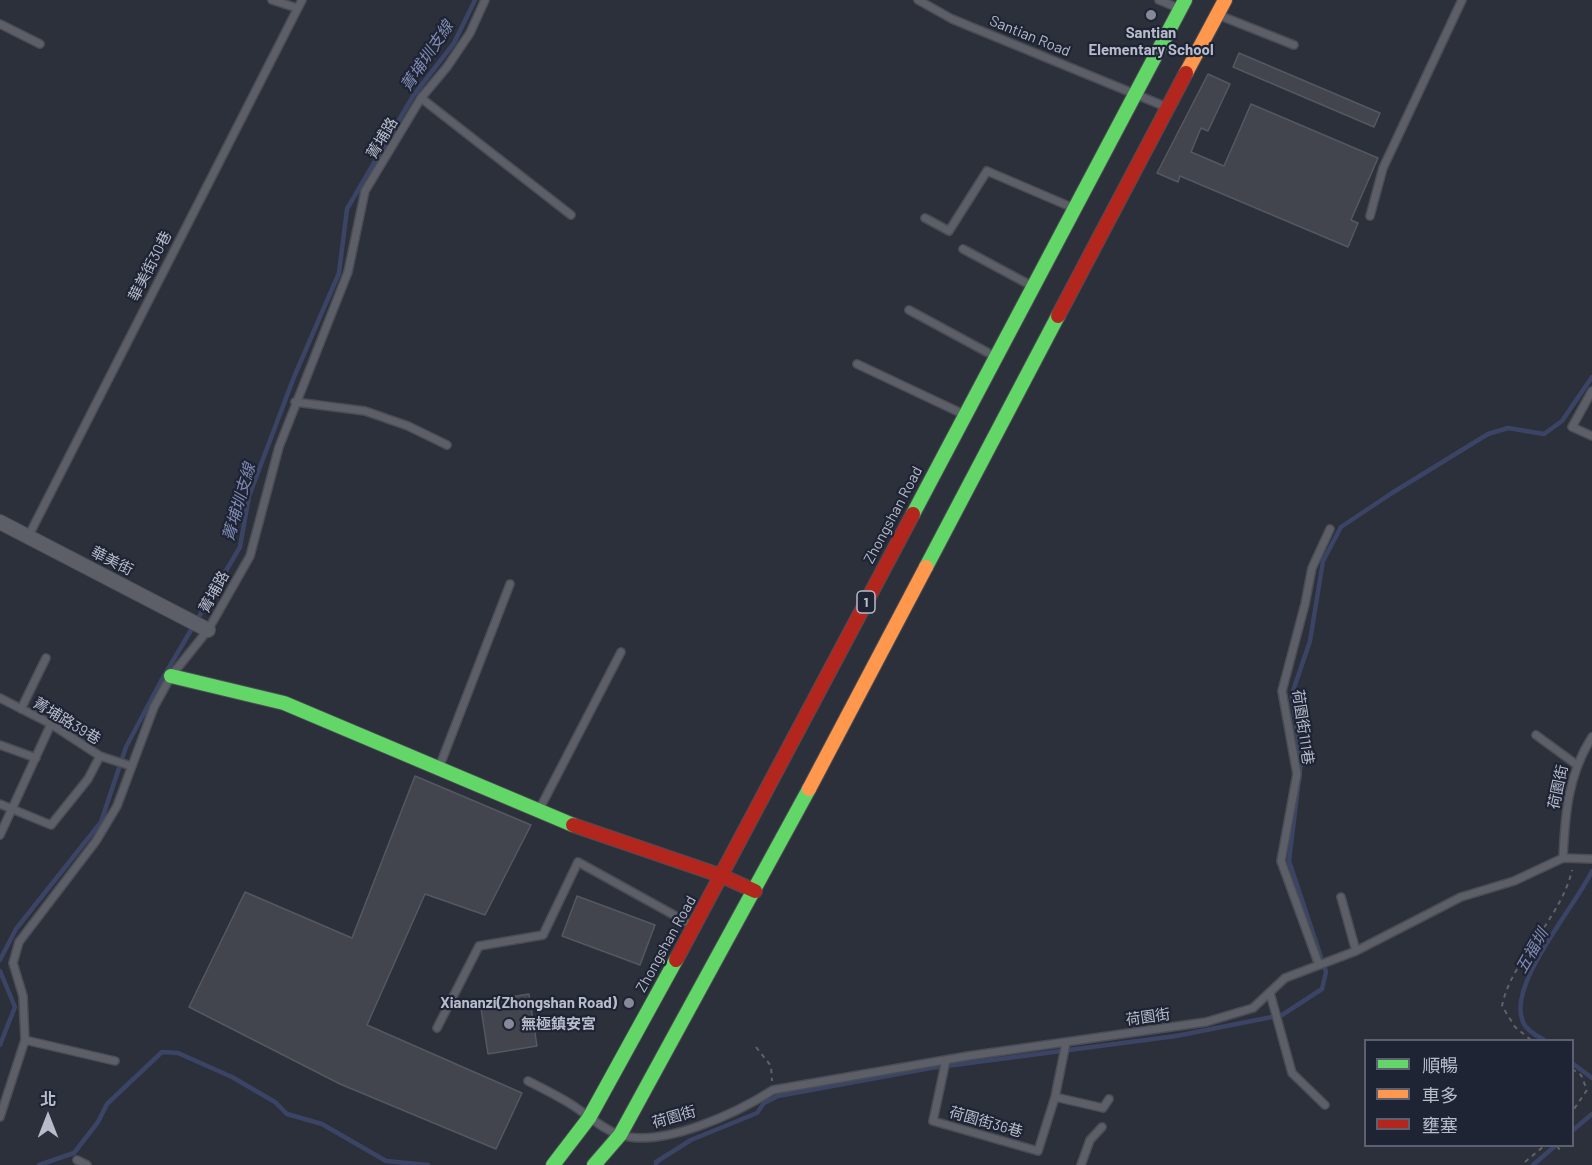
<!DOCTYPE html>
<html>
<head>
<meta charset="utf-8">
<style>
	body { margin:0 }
	#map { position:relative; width:1592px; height:1165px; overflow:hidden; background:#2c303a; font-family:Barlow,"Noto Sans TC",sans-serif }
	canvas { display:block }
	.legend { position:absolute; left:1364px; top:1039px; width:210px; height:108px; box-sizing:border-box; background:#1f2435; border:2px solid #5c6071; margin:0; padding:8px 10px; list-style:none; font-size:18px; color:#b7bbca }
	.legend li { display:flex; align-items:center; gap:12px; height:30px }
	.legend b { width:30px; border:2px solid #5c6071 }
	.north { position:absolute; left:18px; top:1087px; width:60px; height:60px; -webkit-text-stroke:4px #1f2435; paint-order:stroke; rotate:0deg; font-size:16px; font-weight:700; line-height:24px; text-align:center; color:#b7bbca }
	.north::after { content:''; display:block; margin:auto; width:21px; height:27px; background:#b7bbca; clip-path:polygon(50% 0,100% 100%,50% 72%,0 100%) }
</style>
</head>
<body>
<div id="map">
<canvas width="1592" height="1165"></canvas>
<ul class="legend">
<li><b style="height:8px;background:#63d668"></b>順暢</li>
<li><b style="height:8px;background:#ff974d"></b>車多</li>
<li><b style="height:8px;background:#b3261e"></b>壅塞</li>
</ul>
<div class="north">北</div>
</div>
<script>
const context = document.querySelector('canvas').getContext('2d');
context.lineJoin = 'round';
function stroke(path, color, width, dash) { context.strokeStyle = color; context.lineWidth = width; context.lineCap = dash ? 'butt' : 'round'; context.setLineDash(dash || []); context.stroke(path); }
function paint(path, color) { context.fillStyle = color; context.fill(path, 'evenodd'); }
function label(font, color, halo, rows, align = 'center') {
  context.font = font + ' Barlow,"Noto Sans TC",sans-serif'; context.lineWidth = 4.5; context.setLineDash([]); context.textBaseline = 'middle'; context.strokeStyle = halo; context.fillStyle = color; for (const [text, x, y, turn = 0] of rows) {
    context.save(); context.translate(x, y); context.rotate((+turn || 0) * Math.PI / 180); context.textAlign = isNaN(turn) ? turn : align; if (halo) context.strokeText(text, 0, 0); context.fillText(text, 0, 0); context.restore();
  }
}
stroke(new Path2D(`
	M 0,960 L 16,929 L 101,822 L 126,747 L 161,681 L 240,547 L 249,496 L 294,377 L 339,273 L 347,209 L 413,96 L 454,43 L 475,0
	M 0,971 L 15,1007 L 0,1045
	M 1544,1040 C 1537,1036 1526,1030 1523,1022 C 1506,985 1576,906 1592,871
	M 1572,1063 L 1592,1078
	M 1572,1131 L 1592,1114
	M 39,1165 L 74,1153 L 98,1122 L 107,1104 L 162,1052 L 178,1053 L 232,1077 L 275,1102 L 287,1114 L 322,1124 L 386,1161 L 428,1165
	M 656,1165 L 656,1162 L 691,1140 L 757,1113 L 764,1103 L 778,1096 L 931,1068 L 1176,1036 L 1282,1015 L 1322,989 L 1326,972 L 1289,861 L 1301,763 L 1292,694 L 1310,641 L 1323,561 L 1341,527 L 1392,493 L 1488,434 L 1508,428 L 1544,434 L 1562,421 L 1592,377
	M 1533,1165 L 1555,1146`), '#3b4464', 4.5);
const building = new Path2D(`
	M 1239,53 L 1380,113 L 1374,127 L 1233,67 Z
	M 1208,74 L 1230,84 L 1208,131 L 1201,128 L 1191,152 L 1224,166 L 1251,104 L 1378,158 L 1351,220 L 1358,223 L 1348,247 L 1180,176 L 1178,182 L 1157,173 Z
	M 415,776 L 531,825 L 485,915 L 425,894 L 367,1025 L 522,1093 L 496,1149 L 340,1084 L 189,1007 L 245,892 L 352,938 Z
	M 577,896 L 655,925 L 640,965 L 562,936 Z
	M 529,994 L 537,1046 L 488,1054 L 480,1002 Z`);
paint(building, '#42454e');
stroke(building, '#545861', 1.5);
const lane = new Path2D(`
	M 272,0 L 297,8
	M 918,0 L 952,19 L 1164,106
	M 1159,0 L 1178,8
	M 1221,16 L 1294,45
	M 0,24 L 40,44
	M 421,98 L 571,215
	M 1370,216 L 1383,168 L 1462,0
	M 925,218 L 949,231 L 987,171 L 1071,207
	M 963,249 L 1030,285
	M 909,310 L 994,356
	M 857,364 L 963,414
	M 1592,391 L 1572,427 L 1592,436
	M 295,402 L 365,411 L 408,426 L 447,445
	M 28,537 L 302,0
	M 0,698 L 51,724 L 100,756
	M 21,709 L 46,658
	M 1536,735 L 1577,765
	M 0,745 L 36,758
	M 440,765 L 510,584
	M 0,804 L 51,825 L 88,779 L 100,756 L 131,766
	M 539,810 L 621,652
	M 0,835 L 51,724
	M 1563,858 C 1565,815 1568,774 1592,737
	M 1341,897 L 1356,951
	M 1319,965 L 1281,861 L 1297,774 L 1282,691 L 1305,604 L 1312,568 L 1330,529
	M 1270,993 L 1292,1073 L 1325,1105
	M 437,1028 L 479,946 L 543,935 L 578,862 L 692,925
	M 25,1040 L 115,1061
	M 946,1060 L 933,1121 L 1038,1151 L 1055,1097 L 1066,1043
	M 528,1081 C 542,1088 556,1095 569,1103 C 586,1113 601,1129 620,1135 C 663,1148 737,1113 773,1090 L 968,1056 L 1206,1022 L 1253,1008 L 1285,978 L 1356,951 L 1461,897 L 1514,881 L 1563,858 L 1592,859
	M 1055,1097 L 1103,1108 L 1109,1099
	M 0,1117 L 25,1040 L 23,996 L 13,963 L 19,942 L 96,841 L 117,806 L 154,707 L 171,676 L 208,630 L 250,556 L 279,447 L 348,272 L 365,191 L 421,98 L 447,67 L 470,33 L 485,0
	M 77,1160 L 87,1165
	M 1081,1165 L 1090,1140 L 1102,1127`);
const street = new Path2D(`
	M 0,522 L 208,630`);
const fast = new Path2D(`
	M 913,514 L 1185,0
	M 926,567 L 1058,316
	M 171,676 L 284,703 L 573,825
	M 553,1165 L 589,1118 L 676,960
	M 594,1165 L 620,1135 L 809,789`);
const slow = new Path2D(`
	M 1186,73 L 1225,0
	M 809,789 L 926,567`);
const jam = new Path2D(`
	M 1058,316 L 1186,73
	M 573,825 L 722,876 L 755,891
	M 676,960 L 913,514`);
stroke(lane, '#4a4d54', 10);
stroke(street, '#4a4d54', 16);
stroke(fast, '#4a4d54', 16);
stroke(slow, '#4a4d54', 16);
stroke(jam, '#4a4d54', 16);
stroke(new Path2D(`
	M 1531,1040 L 1515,1027 L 1502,1006 C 1511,960 1561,919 1572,870
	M 756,1047 L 771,1066 L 772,1081
	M 1572,1069 L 1581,1075 L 1587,1090 L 1572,1112
	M 1557,1146 L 1562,1153
	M 1525,1162 L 1544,1146`), '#5e626a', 2, [4.5, 4.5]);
stroke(lane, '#5c5f68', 7);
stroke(street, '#5c5f68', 14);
stroke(fast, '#63d668', 14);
stroke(slow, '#ff974d', 14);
stroke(jam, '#b3261e', 14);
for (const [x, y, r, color] of [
	[1151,15,6,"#868a98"],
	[629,1003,6,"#868a98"],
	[509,1024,6,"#868a98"]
]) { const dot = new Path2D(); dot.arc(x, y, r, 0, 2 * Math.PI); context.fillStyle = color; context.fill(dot); stroke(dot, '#1f2435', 2); }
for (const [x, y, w] of [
	[866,602,18]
]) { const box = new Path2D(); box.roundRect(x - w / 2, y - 11, w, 22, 4.5); context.fillStyle = '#1f2435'; context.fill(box); stroke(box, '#b7bbca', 1.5); }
label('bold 14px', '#b7bbca', null, [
	["1",866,602]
]);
label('bold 15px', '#b7bbca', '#1f2435', [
	["Santian",1151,33],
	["Elementary School",1151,50],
	["Xiananzi(Zhongshan Road)",617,1003,"right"],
	["無極鎮安宮",521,1024,"left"]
]);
label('15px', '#b7bbca', '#1f2435', [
	["Santian Road",1030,36,22],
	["菁埔路",382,138,-59],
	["華美街30巷",150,266,-63],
	["Zhongshan Road",893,515,-62],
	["華美街",112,561,27],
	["菁埔路",214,592,-61],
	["菁埔路39巷",67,721,31],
	["荷園街111巷",1303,727,82],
	["荷園街",1558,787,-78],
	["Zhongshan Road",666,944,-61],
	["荷園街",1148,1017,-8],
	["荷園街",674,1117,-16],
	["荷園街36巷",986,1122,16]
]);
label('italic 16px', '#7f8bb1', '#1f2435', [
	["菁埔圳支線",427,56,-56],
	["菁埔圳支線",239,502,-74],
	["五福圳",1532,951,-60]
]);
</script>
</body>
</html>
